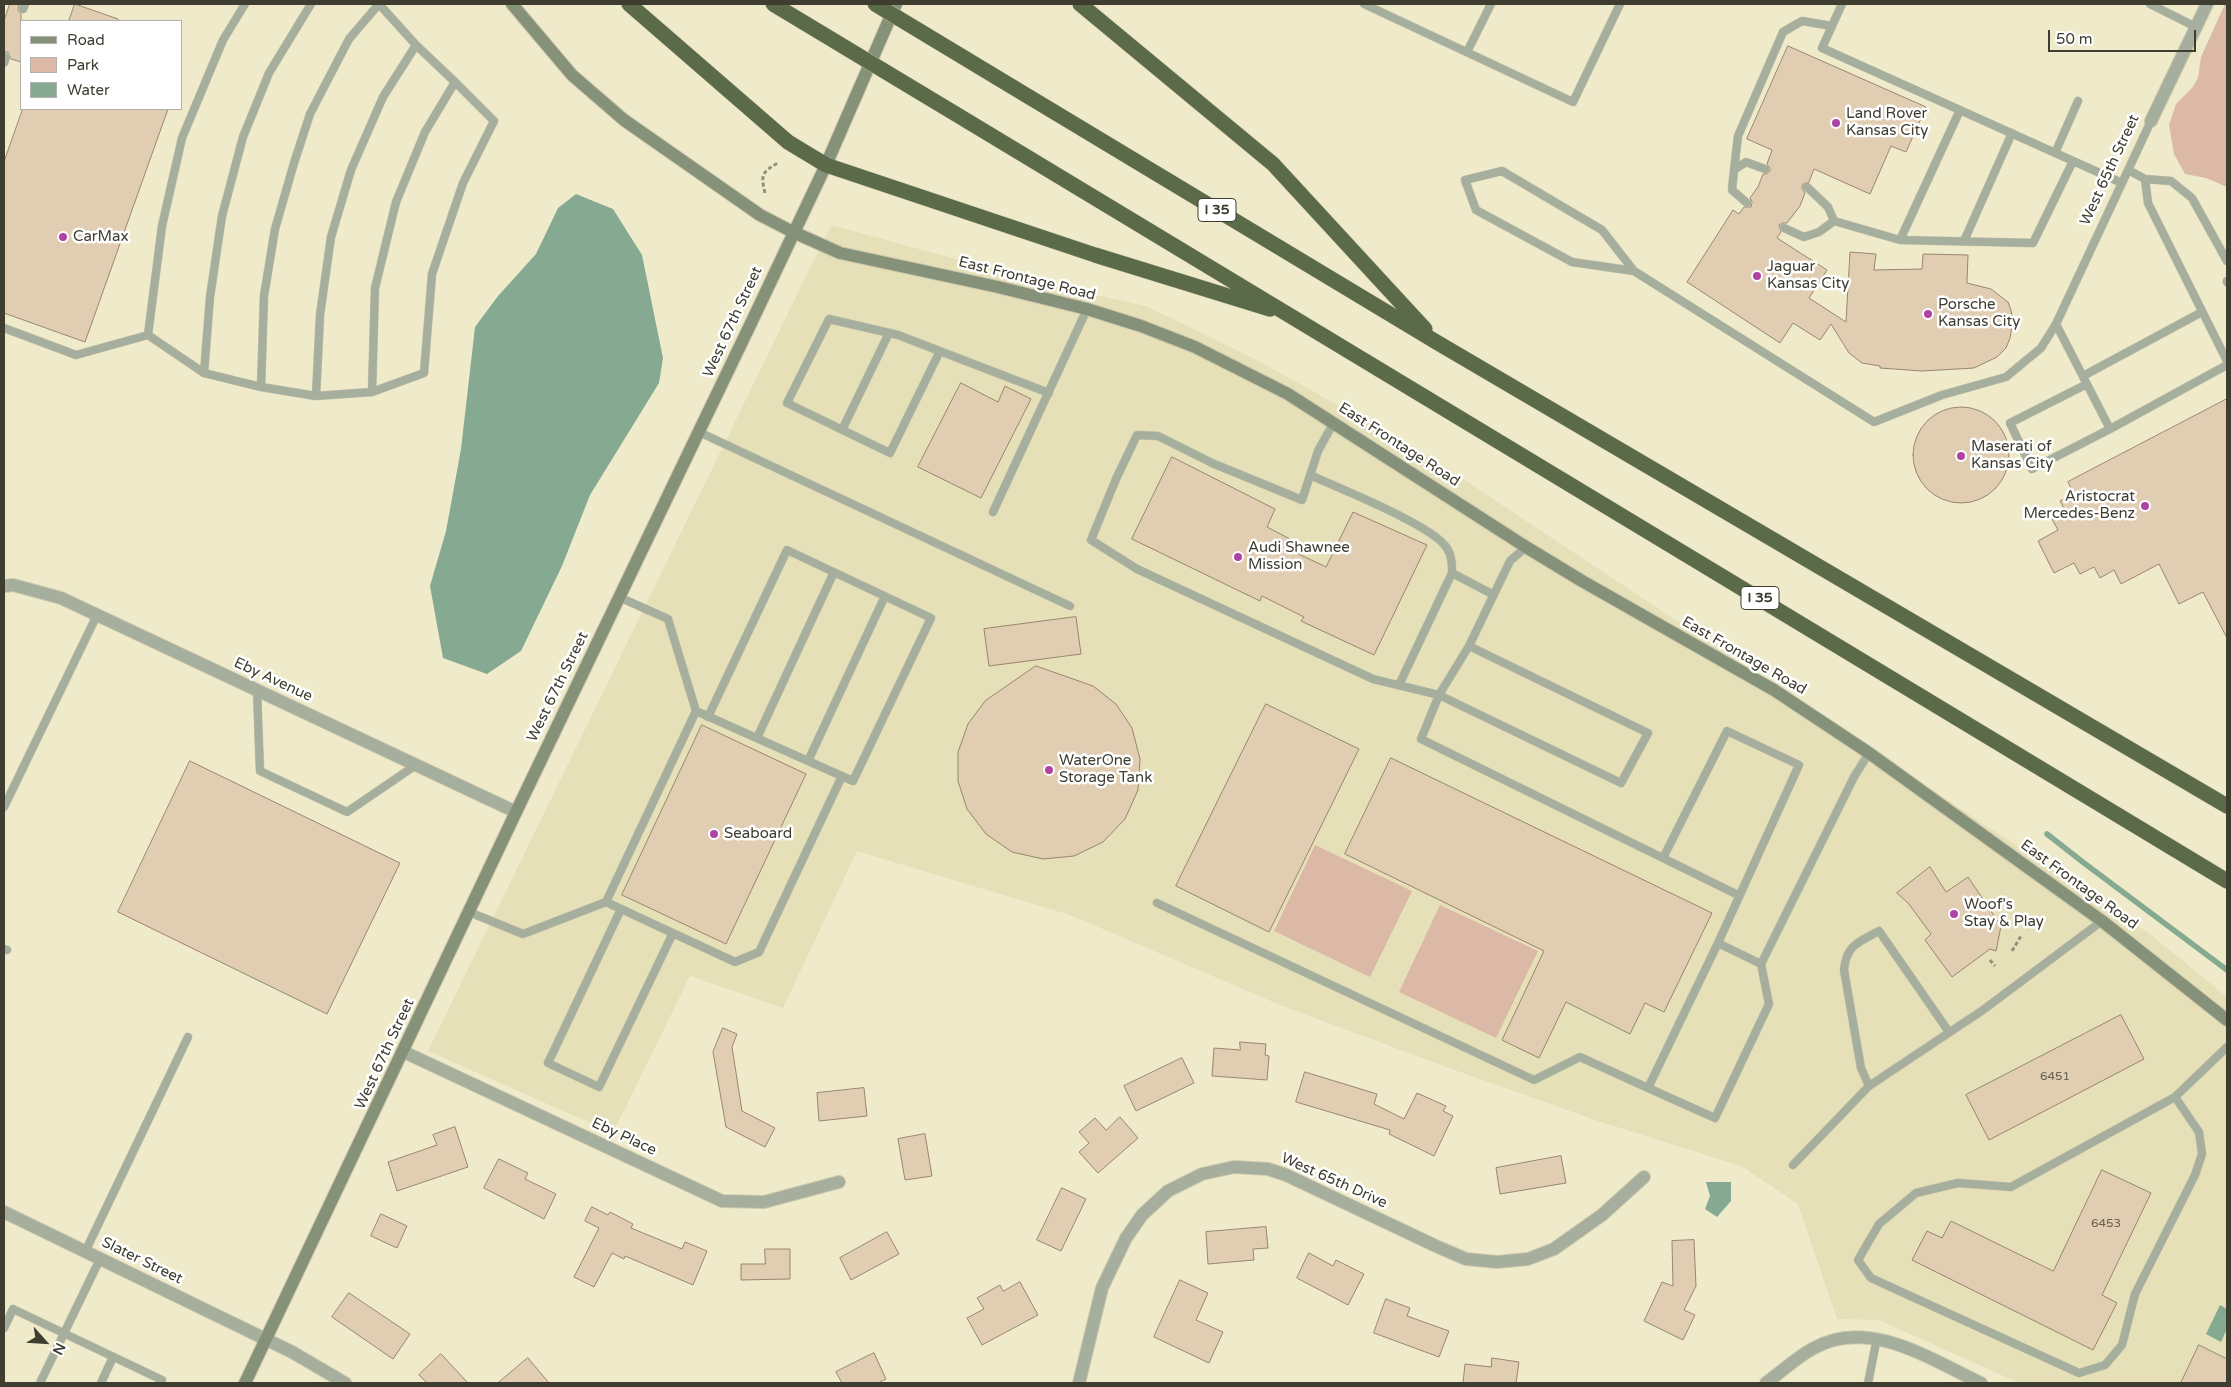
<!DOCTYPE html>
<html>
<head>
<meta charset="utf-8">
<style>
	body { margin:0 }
	#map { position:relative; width:2231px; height:1387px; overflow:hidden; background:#efebca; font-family:"Varela Round",sans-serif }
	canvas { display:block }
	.frame { position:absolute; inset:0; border:5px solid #3e3d30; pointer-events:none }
	.legend { position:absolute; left:20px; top:20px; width:162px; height:90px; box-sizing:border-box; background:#fff; border:1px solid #b2b1ac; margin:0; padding:6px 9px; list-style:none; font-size:15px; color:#3e3d30 }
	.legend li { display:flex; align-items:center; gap:10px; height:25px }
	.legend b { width:25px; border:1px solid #b2b1ac }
	.north { position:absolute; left:20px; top:1317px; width:50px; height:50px; -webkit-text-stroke:4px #fff; paint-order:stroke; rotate:116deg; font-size:14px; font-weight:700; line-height:20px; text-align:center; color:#3e3d30 }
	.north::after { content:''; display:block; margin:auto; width:18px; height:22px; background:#3e3d30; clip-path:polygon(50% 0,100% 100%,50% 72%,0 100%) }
	.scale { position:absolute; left:2048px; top:30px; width:148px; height:22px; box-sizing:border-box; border:2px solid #3e3d30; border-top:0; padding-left:6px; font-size:15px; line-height:18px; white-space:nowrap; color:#3e3d30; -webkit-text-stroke:4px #fff; paint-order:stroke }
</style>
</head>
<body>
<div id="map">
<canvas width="2231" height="1387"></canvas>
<div class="frame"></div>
<ul class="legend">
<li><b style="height:6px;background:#869179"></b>Road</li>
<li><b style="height:14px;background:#dbb9a6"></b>Park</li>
<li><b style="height:14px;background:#86aa91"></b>Water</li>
</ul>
<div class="north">N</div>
<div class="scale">50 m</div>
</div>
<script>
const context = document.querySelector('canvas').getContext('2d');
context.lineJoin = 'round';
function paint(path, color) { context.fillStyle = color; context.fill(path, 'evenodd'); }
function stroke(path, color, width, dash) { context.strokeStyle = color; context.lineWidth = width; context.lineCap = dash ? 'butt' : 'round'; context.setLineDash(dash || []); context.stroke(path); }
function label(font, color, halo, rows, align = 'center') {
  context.font = font + ' "Varela Round",sans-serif'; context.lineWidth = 5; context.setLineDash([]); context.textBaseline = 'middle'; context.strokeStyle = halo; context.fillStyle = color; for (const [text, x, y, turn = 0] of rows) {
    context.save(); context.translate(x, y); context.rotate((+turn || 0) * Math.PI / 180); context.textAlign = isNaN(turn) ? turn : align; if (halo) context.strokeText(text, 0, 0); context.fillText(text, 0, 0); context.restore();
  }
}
paint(new Path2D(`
	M 831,225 L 1051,285 L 1146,306 L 1257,360 L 1425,454 L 2150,934 L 2227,997 L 2227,1383 L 2019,1383 L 1879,1320 L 1837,1319 L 1798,1204 L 1741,1166 L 1598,1121 L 1446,1067 L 1280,1005 L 1070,915 L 857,851 L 783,1008 L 690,976 L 613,1133 L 428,1051 Z`), '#e5e0b8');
paint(new Path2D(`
	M 2225,4 L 2227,4 L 2227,187 L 2206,178 L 2185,174 L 2174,154 L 2169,125 L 2176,104 L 2192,88 L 2198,78 L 2201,57 Z
	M 1315,845 L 1412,891 L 1370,977 L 1274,931 Z
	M 1440,905 L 1538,951 L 1496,1038 L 1399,992 Z`), '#dbb9a6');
paint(new Path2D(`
	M 576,194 L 613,209 L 642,255 L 663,358 L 659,383 L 590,495 L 562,566 L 521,651 L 487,674 L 443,658 L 430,586 L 446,531 L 461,449 L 475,327 L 498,296 L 536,254 L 558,208 Z
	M 1706,1182 L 1731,1182 L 1731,1201 L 1717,1217 L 1705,1209 L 1710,1196 Z
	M 2220,1305 L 2227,1309 L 2227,1329 L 2221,1342 L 2206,1334 Z`), '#86aa91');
stroke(new Path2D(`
	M 2047,834 L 2084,863 L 2227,970`), '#86aa91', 5.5);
const building = new Path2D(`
	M 10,4 L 19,4 L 18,10 L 21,14 L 21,62 L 11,59 L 8,52 L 4,52 L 4,21 Z
	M 75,4 L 118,19 L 118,21 L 69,21 Z
	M 1788,46 L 1926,107 L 1906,152 L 1891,146 L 1870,194 L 1814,169 L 1809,182 L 1803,184 L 1802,188 L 1805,193 L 1800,206 L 1787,223 L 1783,223 L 1779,225 L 1781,232 L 1777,238 L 1827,270 L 1809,298 L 1846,322 L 1850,252 L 1876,254 L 1874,270 L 1922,269 L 1923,254 L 1968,255 L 1967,283 L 1991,289 L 2008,302 L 2011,310 L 2013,321 L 2010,338 L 2006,348 L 1997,357 L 1974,368 L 1922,371 L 1880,368 L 1880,366 L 1862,363 L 1849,353 L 1831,324 L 1820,340 L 1793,323 L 1780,343 L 1687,282 L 1733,210 L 1739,214 L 1744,207 L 1751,207 L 1752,202 L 1750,198 L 1758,187 L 1763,174 L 1766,174 L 1770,171 L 1770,168 L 1767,164 L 1772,150 L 1747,139 Z
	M 23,109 L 168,109 L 85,342 L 4,313 L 4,162 Z
	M 961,383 L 998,402 L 1005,386 L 1031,399 L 981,498 L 918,467 Z
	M 2227,399 L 2227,638 L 2203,592 L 2179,604 L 2159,564 L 2121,584 L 2114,570 L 2100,578 L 2094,567 L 2080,574 L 2074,563 L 2054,573 L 2038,541 L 2058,530 L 2052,519 L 2066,512 L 2060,501 L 2074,494 L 2068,482 Z
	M1913 455a48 48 0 1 1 96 0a48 48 0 1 1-96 0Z
	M 1172,457 L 1275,509 L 1267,527 L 1290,539 L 1286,548 L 1326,567 L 1353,512 L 1427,545 L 1374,655 L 1301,621 L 1304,617 L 1262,596 L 1260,601 L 1132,539 Z
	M 1076,617 L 1081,654 L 989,666 L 984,629 Z
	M 1036,666 L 1093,686 L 1116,704 L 1132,728 L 1140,759 L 1138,790 L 1125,819 L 1103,842 L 1074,856 L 1043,859 L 1012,852 L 986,834 L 967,809 L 958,781 L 958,752 L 968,724 L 985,701 Z
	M 1266,704 L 1359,749 L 1269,932 L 1176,886 Z
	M 702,725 L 806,774 L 726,944 L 622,895 Z
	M 1391,758 L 1712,913 L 1664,1012 L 1645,1003 L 1630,1034 L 1566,1002 L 1539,1058 L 1502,1040 L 1544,951 L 1345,854 Z
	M 190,761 L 400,863 L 327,1014 L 118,912 Z
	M 1930,867 L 1946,892 L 1968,877 L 2001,926 L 1996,951 L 1990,949 L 1952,977 L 1925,940 L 1931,934 L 1908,903 L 1897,893 Z
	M 2121,1015 L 2144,1059 L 1989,1140 L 1966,1095 Z
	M 723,1028 L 737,1034 L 732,1047 L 742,1111 L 775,1128 L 765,1147 L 726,1127 L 713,1052 Z
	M 1240,1042 L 1266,1044 L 1265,1055 L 1269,1056 L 1267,1080 L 1212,1076 L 1214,1048 L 1240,1050 Z
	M 1182,1058 L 1194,1083 L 1136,1111 L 1124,1086 Z
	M 1305,1072 L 1377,1094 L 1374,1104 L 1404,1119 L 1417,1093 L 1446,1106 L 1443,1111 L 1453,1116 L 1434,1156 L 1389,1134 L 1390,1130 L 1296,1102 Z
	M 864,1088 L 867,1116 L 819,1121 L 817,1093 Z
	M 1120,1117 L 1138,1138 L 1098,1173 L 1079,1152 L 1089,1143 L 1079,1132 L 1095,1118 L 1106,1130 Z
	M 455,1127 L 468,1167 L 397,1191 L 388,1162 L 437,1145 L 433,1135 Z
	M 925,1134 L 932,1176 L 905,1180 L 898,1139 Z
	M 1561,1156 L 1566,1183 L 1500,1194 L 1496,1168 Z
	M 499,1159 L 528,1173 L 525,1179 L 556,1194 L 544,1219 L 484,1188 Z
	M 2102,1170 L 2151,1193 L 2102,1295 L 2117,1303 L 2093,1350 L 1912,1260 L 1927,1231 L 1942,1238 L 1951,1221 L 2053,1271 Z
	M 1062,1188 L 1086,1199 L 1061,1251 L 1037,1240 Z
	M 592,1207 L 608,1215 L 610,1212 L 633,1224 L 631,1228 L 682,1249 L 685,1242 L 707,1251 L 693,1285 L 625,1256 L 624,1259 L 612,1253 L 594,1287 L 574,1277 L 599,1228 L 585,1221 Z
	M 381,1214 L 407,1226 L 397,1248 L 371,1236 Z
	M 1266,1227 L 1268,1248 L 1253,1249 L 1254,1260 L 1208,1264 L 1206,1232 Z
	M 887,1232 L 899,1254 L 851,1280 L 840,1258 Z
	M 1694,1240 L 1696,1286 L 1684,1310 L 1695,1315 L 1683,1340 L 1644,1321 L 1662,1282 L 1673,1286 L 1672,1241 Z
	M 765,1249 L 790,1249 L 790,1279 L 741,1280 L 741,1264 L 765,1264 Z
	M 1309,1253 L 1333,1266 L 1336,1260 L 1364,1274 L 1348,1305 L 1297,1278 Z
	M 1180,1280 L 1208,1293 L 1196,1320 L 1223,1332 L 1209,1363 L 1154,1337 Z
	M 1020,1282 L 1038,1315 L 982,1345 L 967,1318 L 984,1309 L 977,1298 L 1000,1285 L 1003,1291 Z
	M 349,1293 L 410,1334 L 393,1359 L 332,1317 Z
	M 1386,1299 L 1410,1308 L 1407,1316 L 1449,1331 L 1439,1357 L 1374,1333 Z
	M 2199,1345 L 2227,1359 L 2227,1383 L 2181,1383 Z
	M 874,1353 L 886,1379 L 878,1383 L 842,1383 L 836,1372 Z
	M 441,1354 L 468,1383 L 427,1383 L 419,1375 Z
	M 528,1358 L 549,1383 L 498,1383 Z
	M 1492,1358 L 1519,1362 L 1516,1383 L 1463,1383 L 1465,1364 L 1491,1367 Z`);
paint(building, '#e1cdb1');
stroke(building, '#99866c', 1);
const lane = new Path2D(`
	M 245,4 L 223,40 L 182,138 L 162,226 L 148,335 L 204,373 L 210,297 L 222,216 L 243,137 L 269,73 L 311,4
	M 1364,4 L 1573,102 L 1620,4
	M 1842,4 L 1822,48 L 2122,183
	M 2150,4 L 2196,27
	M 23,9 L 25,4
	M 1467,52 L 1491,4
	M 4,63 L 6,57
	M 1960,110 L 1900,240 L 2033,243 L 2073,161
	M 2055,153 L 2078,101
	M 1734,170 L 1738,136 L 1783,32 L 1802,21 L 1832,26
	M 2128,170 L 2145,179 L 2148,203 L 2227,361
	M 2145,179 L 2171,181 L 2192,198 L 2227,261
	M 1807,187 L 1828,207 L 1834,221 L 1900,240
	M 1747,203 L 1732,190 L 1734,170 L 1746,162 L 1765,169
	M 1784,228 L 1804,237 L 1819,232 L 1834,221
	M 1964,241 L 2012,133
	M 1634,271 L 1602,230 L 1502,171 L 1465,180 L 1476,210 L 1572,262 L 1634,271 L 1874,422 L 1942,395 L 2006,377 L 2041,348 L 2056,324 L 2151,121
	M 2227,281 L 2227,282
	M 2056,324 L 2110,429 L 2227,365
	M 4,328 L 76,355 L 148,335
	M 940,351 L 890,453 L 787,403 L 829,319 L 898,335 L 1049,393
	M 204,373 L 261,387 L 264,296 L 275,229 L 294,163 L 310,114 L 349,39 L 379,4
	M 2083,376 L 2202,312
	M 2087,384 L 2010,423 L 2032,469 L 2110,429
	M 261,387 L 316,396 L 320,315 L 331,237 L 351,170 L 383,97 L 416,45 L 379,4
	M 372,392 L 424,373 L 432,274 L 463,183 L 494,121 L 455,82
	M 316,396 L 372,392 L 375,288 L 396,202 L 425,132 L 455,82 L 416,45
	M 1334,422 L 1318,451 L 1302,500 L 1212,463 L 1158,436 L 1137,435 L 1116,479 L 1091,540 L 1137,569 L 1373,679 L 1439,695 L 1621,783 L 1648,733 L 1469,646
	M 842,430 L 889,333
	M 699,432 L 1070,606
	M 1310,475 C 1338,488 1432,525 1446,547 C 1452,555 1452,564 1452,573 L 1494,595
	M 993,512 L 1087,309
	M 1526,547 L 1510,561 L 1469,646 L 1439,695 L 1421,739 L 1738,895
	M 1399,685 L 1452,573
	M 257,691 L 260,771 L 347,812 L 416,765
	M 696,711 L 853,781 L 931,618 L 787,550 L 708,717
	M 757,738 L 834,572
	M 808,761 L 885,596
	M 4,807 L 97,615
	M 1663,858 L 1727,731 L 1799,765 L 1718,943 L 1648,1088 L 1715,1118 L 1769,1004 L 1761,964 L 1854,777 L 1869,753
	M 606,902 L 735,962 L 759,952 L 842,776
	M 1157,903 L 1534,1080 L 1580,1057 L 1648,1088
	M 621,909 L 548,1063 L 599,1087 L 673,933
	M 469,912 L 523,934 L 606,902 L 696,711 L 668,619 L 619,597
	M 1718,943 L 1761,964
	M 4,949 L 7,950
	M 1869,1086 L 1861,1068 L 1844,970 C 1846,945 1859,942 1879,931 L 1949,1032
	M 2175,1097 L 2199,1132 L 2202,1154 L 2195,1175 L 2135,1294 L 2122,1345 L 2105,1365 L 2079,1373 L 1871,1278 L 1858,1260 L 1879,1224 L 1916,1193 L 1958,1183 L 2011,1187 L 2175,1097 L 2227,1047
	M 1793,1165 L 1869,1086 L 1983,1010 L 2102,921
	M 85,1252 L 188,1037
	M 4,1328 L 13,1309 L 162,1380 L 160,1383
	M 40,1383 L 100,1259
	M 101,1383 L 113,1357
	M 1868,1383 L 1877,1338`);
const street = new Path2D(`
	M 2151,121 L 2207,4
	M 4,586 L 13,585 L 61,598 L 516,812
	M 404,1052 L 722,1201 L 764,1202 L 839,1182
	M 4,1212 L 292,1352 L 345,1383
	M 1079,1383 L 1102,1288 L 1126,1238 L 1142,1215 L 1168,1191 L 1202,1174 L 1234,1167 L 1268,1169 L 1286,1175 L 1438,1247 L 1466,1259 L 1497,1262 L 1528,1259 L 1554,1249 L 1602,1215 L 1644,1177
	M 1766,1383 C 1781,1372 1796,1358 1812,1349 C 1868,1316 1931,1360 1981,1383`);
const secondary = new Path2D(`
	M 512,4 L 572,75 L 624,120 L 760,215 L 793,232 L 840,253 L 998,287 L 1087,309 L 1141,326 L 1195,347 L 1288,394 L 1526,547 L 1582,581 L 1774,690 L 1869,753 L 2102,921 L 2227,1020
	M 245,1383 L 516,812 L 753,319 L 826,165 L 896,4`);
const highway = new Path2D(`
	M 629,4 L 788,142 L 826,165 L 1095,255 L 1270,309
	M 1080,4 L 1273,164 L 1425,329
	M 996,77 L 1438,343 L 2227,806
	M 969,122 L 2227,881`);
stroke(lane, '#ccc8ab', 9);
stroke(street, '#ccc8ab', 14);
stroke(secondary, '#ccc8ab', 14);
stroke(highway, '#ccc8ab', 16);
stroke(new Path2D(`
	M 765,193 C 761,176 761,172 778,163
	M 2012,951 L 2021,936
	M 1990,960 L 1995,966`), '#93907a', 3, [4, 2.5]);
stroke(lane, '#a6ae9e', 8);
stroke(street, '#a6ae9e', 12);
stroke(secondary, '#869179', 12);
stroke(highway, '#5b6a49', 15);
const highwayBridge = new Path2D(`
	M 773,4 L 969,122
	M 875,4 L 996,77`);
stroke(highwayBridge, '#ccc8ab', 16, []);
stroke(highwayBridge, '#5b6a49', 15);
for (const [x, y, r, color] of [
	[1836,123,5,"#af43a3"],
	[63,237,5,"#af43a3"],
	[1757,276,5,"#af43a3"],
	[1928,314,5,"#af43a3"],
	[1961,456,5,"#af43a3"],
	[2145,506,5,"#af43a3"],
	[1238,557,5,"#af43a3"],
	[1049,770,5,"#af43a3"],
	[714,834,5,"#af43a3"],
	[1954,914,5,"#af43a3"]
]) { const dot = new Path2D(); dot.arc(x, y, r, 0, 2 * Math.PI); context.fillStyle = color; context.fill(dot); stroke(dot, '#fff', 2); }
label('12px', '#676150', null, [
	["6451",2055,1077],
	["6453",2106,1224]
]);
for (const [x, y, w] of [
	[1217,210,38],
	[1760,598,38]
]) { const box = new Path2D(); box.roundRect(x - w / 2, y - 11.5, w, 23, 4); context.fillStyle = '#fff'; context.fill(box); stroke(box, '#3e3d30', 1); }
label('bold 14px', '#3e3d30', null, [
	["I 35",1217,210],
	["I 35",1760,598]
]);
label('15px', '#3e3d30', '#fff', [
	["Land Rover",1846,114],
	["Kansas City",1846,131],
	["CarMax",73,237],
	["Jaguar",1767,267],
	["Kansas City",1767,284],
	["Porsche",1938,305],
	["Kansas City",1938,322],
	["Maserati of",1971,447],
	["Kansas City",1971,464],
	["Aristocrat",2135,497,"right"],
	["Mercedes-Benz",2135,514,"right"],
	["Audi Shawnee",1248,548],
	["Mission",1248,565],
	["WaterOne",1059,761],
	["Storage Tank",1059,778],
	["Seaboard",724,834],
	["Woof's",1964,905],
	["Stay & Play",1964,922]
], 'left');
label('15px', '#3e3d30', '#fff', [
	["West 65th Street",2110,170,-65],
	["East Frontage Road",1027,279,14],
	["West 67th Street",733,322,-65],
	["East Frontage Road",1399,445,33],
	["East Frontage Road",1744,656,30],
	["Eby Avenue",273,680,25],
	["West 67th Street",558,687,-64],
	["East Frontage Road",2079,885,36],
	["West 67th Street",385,1054,-65],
	["Eby Place",624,1137,25],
	["West 65th Drive",1334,1181,24],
	["Slater Street",142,1261,26]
]);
</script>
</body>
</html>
